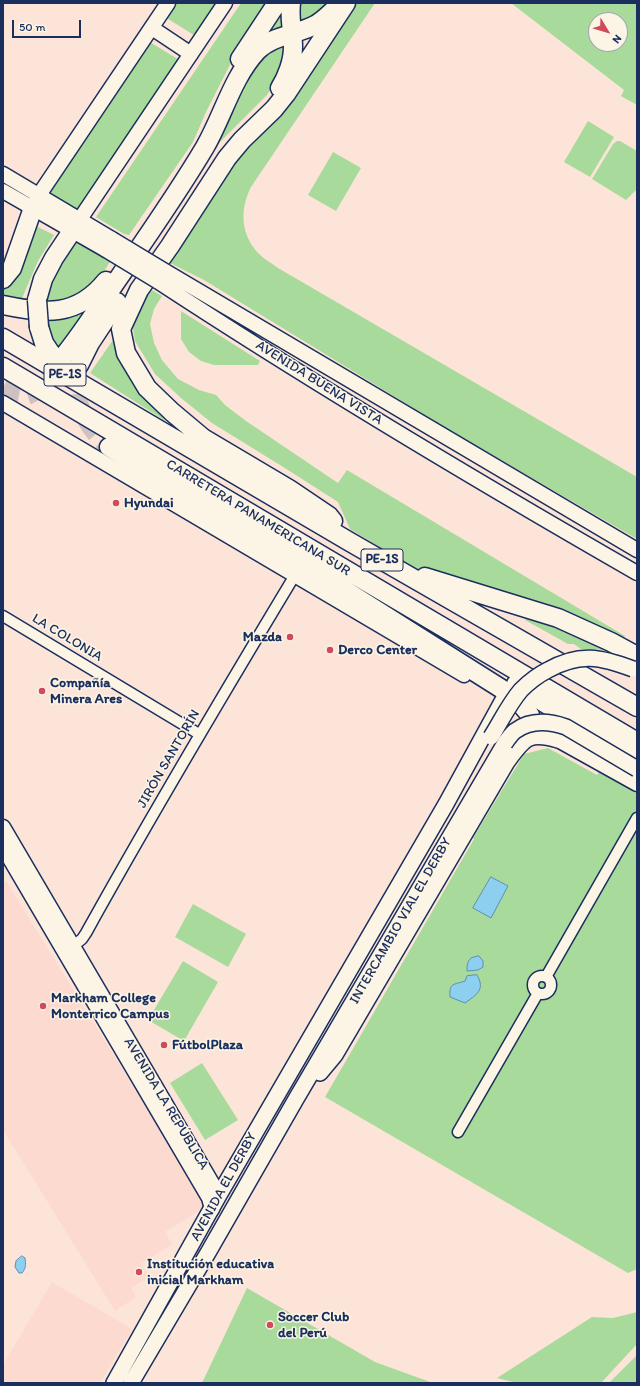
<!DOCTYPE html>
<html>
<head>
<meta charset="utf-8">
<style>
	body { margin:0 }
	#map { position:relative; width:640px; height:1386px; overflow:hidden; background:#fce5d8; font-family:Itim,sans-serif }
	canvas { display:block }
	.frame { position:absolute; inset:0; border:4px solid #1b2f5e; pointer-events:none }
	.north { position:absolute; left:588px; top:12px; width:40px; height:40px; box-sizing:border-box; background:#fcf5e5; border:1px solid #a2a6af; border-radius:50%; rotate:128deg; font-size:11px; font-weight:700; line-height:16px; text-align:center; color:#1b2f5e }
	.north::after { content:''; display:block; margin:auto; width:14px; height:18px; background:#d1495b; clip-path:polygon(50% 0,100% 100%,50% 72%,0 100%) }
	.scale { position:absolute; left:12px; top:20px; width:69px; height:18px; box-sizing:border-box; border:2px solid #1b2f5e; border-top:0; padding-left:5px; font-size:12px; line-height:14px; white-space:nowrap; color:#1b2f5e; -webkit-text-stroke:3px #fcf5e5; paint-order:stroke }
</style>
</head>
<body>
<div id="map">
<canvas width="640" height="1386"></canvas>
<div class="frame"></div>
<div class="north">N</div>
<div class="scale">50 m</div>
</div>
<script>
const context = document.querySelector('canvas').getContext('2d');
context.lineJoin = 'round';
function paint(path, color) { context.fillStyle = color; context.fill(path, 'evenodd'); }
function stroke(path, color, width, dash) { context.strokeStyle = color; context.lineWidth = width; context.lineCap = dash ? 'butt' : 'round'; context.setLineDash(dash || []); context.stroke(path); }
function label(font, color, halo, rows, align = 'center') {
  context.font = font + ' Itim,sans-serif'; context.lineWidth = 3; context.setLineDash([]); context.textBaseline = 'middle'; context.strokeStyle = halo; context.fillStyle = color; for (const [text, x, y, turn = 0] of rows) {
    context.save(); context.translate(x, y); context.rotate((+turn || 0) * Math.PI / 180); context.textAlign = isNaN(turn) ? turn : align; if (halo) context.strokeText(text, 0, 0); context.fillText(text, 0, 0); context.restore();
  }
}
paint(new Path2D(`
	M 6,881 L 207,1206 L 165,1232 L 172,1244 L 141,1264 L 149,1277 L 131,1288 L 136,1297 L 115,1311 L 3,1130 L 3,883 Z
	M 52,1282 L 132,1329 L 100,1383 L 3,1383 L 3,1365 Z`), '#fcdacf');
paint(new Path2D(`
	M 174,3 L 219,3 L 197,37 L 165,17 Z
	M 241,3 L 271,3 L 237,51 L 206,112 L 193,142 L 129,235 L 124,234 L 96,217 Z
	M 281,3 L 285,29 L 263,40 Z
	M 296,3 L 332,3 L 299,27 Z
	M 355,3 L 375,3 L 251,187 C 241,207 240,229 254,248 C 260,257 270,262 278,268 L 637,477 L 637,539 L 446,428 L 204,280 L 166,261 L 236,155 L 286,104 Z
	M 511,3 L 637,3 L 637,105 L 621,96 L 624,90 ZM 596,20 L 620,20 L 620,44 L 596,44 Z
	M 148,41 L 181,61 L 78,213 L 46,195 Z
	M 285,41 L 286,49 L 276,82 L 267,95 L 217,145 L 199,170 L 258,59 Z
	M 588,121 L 614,137 L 590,177 L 564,162 Z
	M 617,141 L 620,141 L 637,151 L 637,189 L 626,200 L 592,179 L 613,144 Z
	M 333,152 L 361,168 L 336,211 L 308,195 Z
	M 32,224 L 54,235 L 38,261 L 20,303 L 3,299 L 3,284 Z
	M 74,236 L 113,257 L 96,284 L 71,301 L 44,305 L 53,270 Z
	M 152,290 L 162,296 L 154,309 L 150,324 L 154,343 L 162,360 L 178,379 L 199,390 L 216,395 L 225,405 L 246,421 L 338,483 L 347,470 L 625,636 L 622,640 L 516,600 L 417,570 L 350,529 L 338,502 L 288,470 L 212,423 L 181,398 L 155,374 L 135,341 L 132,322 L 139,302 Z
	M 95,299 L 60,350 L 53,345 L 45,317 Z
	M 181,311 L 260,361 L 258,365 L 214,365 L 201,361 L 189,352 L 181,339 Z
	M 115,337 L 119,360 L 138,390 L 160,412 L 164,420 L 90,373 Z
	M 530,612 L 620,655 L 597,649 L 581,649 L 574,644 L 568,644 L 525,620 Z
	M 548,748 L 597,775 L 600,770 L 637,794 L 637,1269 L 628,1273 L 325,1097 L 474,839 L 473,838 L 524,754 Z
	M 193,904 L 246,934 L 228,967 L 175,937 Z
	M 183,961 L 218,982 L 184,1041 L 148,1020 Z
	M 202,1063 L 238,1120 L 205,1140 L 170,1083 Z
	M 247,1288 L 375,1362 L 433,1383 L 202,1383 Z
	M 637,1312 L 637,1344 L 601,1383 L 517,1383 L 497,1378 L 592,1317 L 613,1318 Z
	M 637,1355 L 637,1383 L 609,1383 Z`), '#a8da9b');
const water = new Path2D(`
	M 491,877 L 508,886 L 491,918 L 473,908 Z
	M 479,956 L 483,961 L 483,967 L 478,970 L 467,971 C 467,965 467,962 471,958 Z
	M 477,975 C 486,990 476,995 465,1003 L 450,997 C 449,982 454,985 465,981 L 467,976 Z
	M 22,1256 L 25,1258 C 26,1265 26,1268 22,1273 L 19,1273 L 15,1267 L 16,1261 Z`);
paint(water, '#8ccfee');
stroke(water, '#5f8fb4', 1);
stroke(new Path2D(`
	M 79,367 C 71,399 85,427 109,447
	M 3,388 C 7,390 12,394 17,396 C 37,402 54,369 64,356`), '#cfc1c0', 18, [18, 9]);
const street = new Path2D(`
	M 3,616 L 199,734
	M 68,950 L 82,939 L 86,933 C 153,812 224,693 295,575
	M533 985a9 9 0 1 1 18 0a9 9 0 1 1-18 0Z
	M 546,977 L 637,818
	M 458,1132 L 538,993`);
const secondary = new Path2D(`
	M 152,28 L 191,54
	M 3,174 L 112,239
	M 3,191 L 106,250
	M 33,208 L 39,195 L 168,3
	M 72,231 L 225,3
	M 165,271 L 637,550
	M 157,281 C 314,384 475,480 637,573
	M 3,403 L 464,675
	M 549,733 L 558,740 L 637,784
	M 3,827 L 219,1195
	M 3,847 L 209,1198 L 212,1209`);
const primary = new Path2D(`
	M 320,1073 L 335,1055 L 507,762 C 524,739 528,731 558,740
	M 114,1383 L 219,1195 L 446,804 L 504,698
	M 131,1383 L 209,1251 L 296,1099 L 505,743`);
const highway = new Path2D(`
	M 240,59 L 277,3
	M 280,88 C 287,77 293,61 293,47 C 293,32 289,18 291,3
	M 3,279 L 12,268 L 33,208
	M 37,300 L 43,279 L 54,258 L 72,231
	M 3,305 C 45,314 77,317 106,281
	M 39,327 L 44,343 L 50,352 L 65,367
	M 3,338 L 350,542 L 637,707
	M 66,353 C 85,329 102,302 120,276 C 149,234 179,191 205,147 C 223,116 232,78 257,51 C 273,35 296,35 315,25 C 323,21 329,14 336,8
	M 79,365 L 90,343 L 117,302
	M 3,367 L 637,742
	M 109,447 L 134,463 L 246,531 L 310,568 L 505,691 L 519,702 L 530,715
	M 333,521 L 329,516 L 289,489 L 203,438 L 172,412 L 147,388 L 126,353 L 121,329 L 139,290 L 170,246 L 227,158 L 242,140 L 274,109 L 286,94 L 346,3
	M 425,577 L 558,618 L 611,642 L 637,656
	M 516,684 L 543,702 L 637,759`);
stroke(street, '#1b2f5e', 13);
stroke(secondary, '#1b2f5e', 17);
stroke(primary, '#1b2f5e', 18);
stroke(highway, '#1b2f5e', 21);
stroke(street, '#fcf5e5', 10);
stroke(secondary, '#fcf5e5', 14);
stroke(primary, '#fcf5e5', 15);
stroke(highway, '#fcf5e5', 18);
const secondaryBridge = new Path2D(`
	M 112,239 L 165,271
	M 106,250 L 157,281`);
const primaryBridge = new Path2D(`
	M 491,737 C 501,721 509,704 521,690 C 529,682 538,675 548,670 C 580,652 601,657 633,669
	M 505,743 C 508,739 511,734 515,731 C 531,719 549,721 566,727 L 637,769`);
const highwayBridge = new Path2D(`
	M 37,300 L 39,327`);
stroke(secondaryBridge, '#1b2f5e', 17, []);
stroke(primaryBridge, '#1b2f5e', 18, []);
stroke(highwayBridge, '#1b2f5e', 21, []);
stroke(secondaryBridge, '#fcf5e5', 14);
stroke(primaryBridge, '#fcf5e5', 15);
stroke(highwayBridge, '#fcf5e5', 18);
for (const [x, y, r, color] of [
	[116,503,4,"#d1495b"],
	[290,637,4,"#d1495b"],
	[330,650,4,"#d1495b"],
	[42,691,4,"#d1495b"],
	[43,1006,4,"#d1495b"],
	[164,1045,4,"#d1495b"],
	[139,1272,4,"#d1495b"],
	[270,1325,4,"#d1495b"]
]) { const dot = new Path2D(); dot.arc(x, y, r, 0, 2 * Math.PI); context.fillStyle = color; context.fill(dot); stroke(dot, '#fcf5e5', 1.5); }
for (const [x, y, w] of [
	[65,375,42],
	[382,560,42]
]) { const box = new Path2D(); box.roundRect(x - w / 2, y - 11, w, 22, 3); context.fillStyle = '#fcf5e5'; context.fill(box); stroke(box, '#1b2f5e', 1); }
label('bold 13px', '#1b2f5e', null, [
	["PE-1S",65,375],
	["PE-1S",382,560]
]);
label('14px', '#1b2f5e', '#fcf5e5', [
	["AVENIDA BUENA VISTA",319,383,32],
	["CARRETERA PANAMERICANA SUR",258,518,31],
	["LA COLONIA",67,638,31],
	["JIRÓN SANTORÍN",169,759,-60],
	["INTERCAMBIO VIAL EL DERBY",401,921,-60],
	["AVENIDA LA REPÚBLICA",166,1104,59],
	["AVENIDA EL DERBY",224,1187,-61]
]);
label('bold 14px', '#1b2f5e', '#fcf5e5', [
	["Hyundai",124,503],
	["Mazda",282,637,"right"],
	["Derco Center",338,650],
	["Compañía",50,683],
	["Minera Ares",50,699],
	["Markham College",51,998],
	["Monterrico Campus",51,1014],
	["FútbolPlaza",172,1045],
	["Institución educativa",147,1264],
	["inicial Markham",147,1280],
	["Soccer Club",278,1317],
	["del Perú",278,1333]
], 'left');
</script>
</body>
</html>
